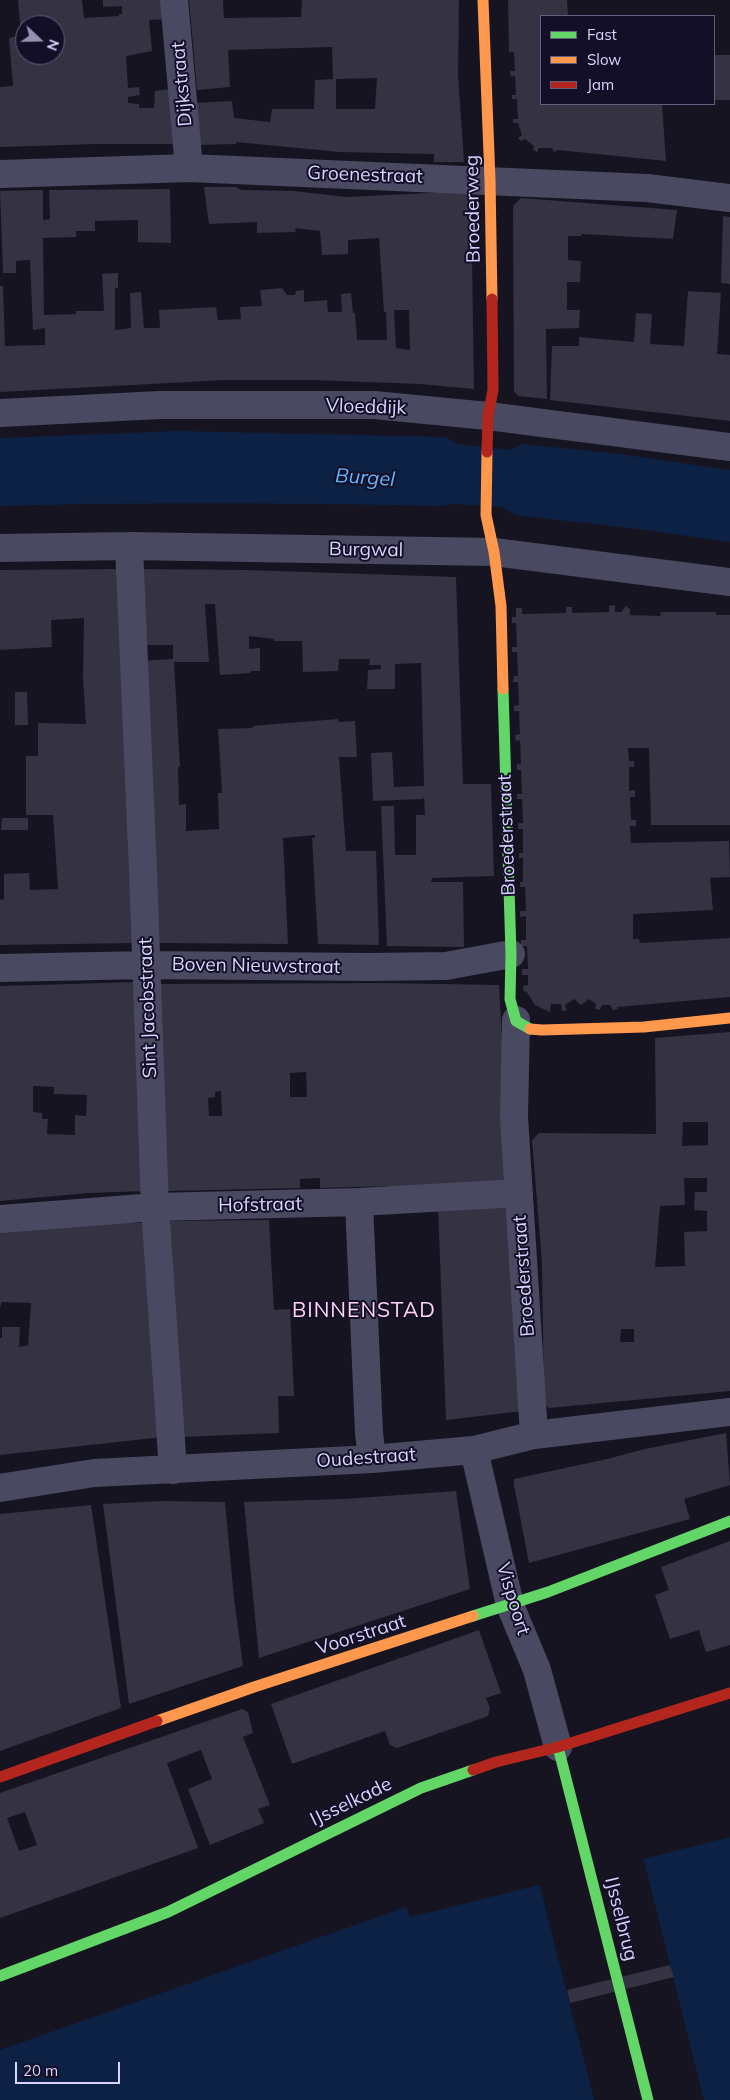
<!DOCTYPE html>
<html>
<head>
<meta charset="utf-8">
<style>
	body { margin:0 }
	#map { position:relative; width:730px; height:2100px; overflow:hidden; background:#161421; font-family:Mulish,sans-serif }
	canvas { display:block }
	.legend { position:absolute; left:540px; top:15px; width:175px; height:90px; box-sizing:border-box; background:#130f26; border:1px solid #625e7d; margin:0; padding:6px 9px; list-style:none; font-size:15px; color:#d9d4ff }
	.legend li { display:flex; align-items:center; gap:10px; height:25px }
	.legend b { width:25px; border:1px solid #625e7d }
	.north { position:absolute; left:15px; top:15px; width:50px; height:50px; box-sizing:border-box; background:#130f26; border:1px solid #625e7d; border-radius:50%; rotate:111deg; font-size:14px; font-weight:700; line-height:20px; text-align:center; color:#d9d4ff }
	.north::after { content:''; display:block; margin:auto; width:18px; height:22px; background:#9591b1; clip-path:polygon(50% 0,100% 100%,50% 72%,0 100%) }
	.scale { position:absolute; left:15px; top:2062px; width:105px; height:22px; box-sizing:border-box; border:2px solid #d9d4ff; border-top:0; padding-left:6px; font-size:15px; line-height:18px; white-space:nowrap; color:#d9d4ff; -webkit-text-stroke:4px #130f26; paint-order:stroke }
</style>
</head>
<body>
<div id="map">
<canvas width="730" height="2100"></canvas>
<ul class="legend">
<li><b style="height:6px;background:#63d668"></b>Fast</li>
<li><b style="height:6px;background:#ff974d"></b>Slow</li>
<li><b style="height:6px;background:#b3261e"></b>Jam</li>
</ul>
<div class="north">N</div>
<div class="scale">20 m</div>
</div>
<script>
const context = document.querySelector('canvas').getContext('2d');
context.lineJoin = 'round';
function paint(path, color) { context.fillStyle = color; context.fill(path, 'evenodd'); }
function stroke(path, color, width, dash) { context.strokeStyle = color; context.lineWidth = width; context.lineCap = dash ? 'butt' : 'round'; context.setLineDash(dash || []); context.stroke(path); }
function label(font, color, halo, rows, align = 'center') {
  context.font = font + ' Mulish,sans-serif'; context.lineWidth = 4; context.setLineDash([]); context.textBaseline = 'middle'; context.strokeStyle = halo; context.fillStyle = color; for (const [text, x, y, turn = 0] of rows) {
    context.save(); context.translate(x, y); context.rotate((+turn || 0) * Math.PI / 180); context.textAlign = isNaN(turn) ? turn : align; if (halo) context.strokeText(text, 0, 0); context.fillText(text, 0, 0); context.restore();
  }
}
paint(new Path2D(`
	M 178,431 L 446,437 L 457,444 L 511,450 L 522,444 L 620,454 L 730,470 L 730,542 L 638,529 L 515,515 L 502,507 L 454,504 L 440,506 C 293,503 147,502 0,506 L 0,438 Z
	M 730,1837 L 730,2100 L 0,2100 L 0,2050 L 406,1907 L 410,1917 Z`), '#0d2144');
paint(new Path2D(`
	M 643,1857 L 704,2100 L 594,2100 L 539,1883 Z`), '#161421');
paint(new Path2D(`
	M 18,0 L 82,0 L 84,18 L 119,16 L 119,14 L 122,14 L 122,6 L 103,7 L 103,0 L 165,0 L 168,19 L 149,20 L 152,51 L 126,56 L 128,88 L 139,87 L 140,95 L 128,97 L 128,103 L 139,104 L 139,108 L 154,108 L 155,91 L 176,88 L 180,144 L 96,144 L 0,147 L 0,87 L 13,86 L 9,38 L 21,35 ZM 25,25 L 55,25 L 55,55 L 25,55 Z
	M 189,0 L 223,0 L 224,18 L 301,17 L 302,0 L 459,0 L 458,75 L 464,162 L 434,162 L 434,154 L 339,152 L 236,142 L 236,144 L 196,145 L 195,103 L 232,101 L 234,118 L 270,122 L 272,109 L 314,109 L 315,80 L 333,79 L 332,47 L 228,50 L 230,87 L 197,90 ZM 377,78 L 375,109 L 336,109 L 336,79 Z
	M 508,0 L 567,0 L 568,16 L 541,16 L 541,104 L 662,104 L 666,161 L 558,150 L 554,152 L 552,148 L 539,148 L 537,152 L 533,150 L 534,146 L 525,139 L 521,141 L 518,138 L 522,135 L 518,123 L 513,123 L 513,119 L 518,119 L 517,99 L 512,99 L 512,95 L 516,95 L 515,76 L 511,76 L 510,71 L 515,71 L 514,52 L 509,52 Z
	M 714,55 L 730,55 L 730,100 L 714,100 Z
	M 204,187 L 236,187 L 241,190 L 294,191 L 346,197 L 471,191 L 474,389 L 420,384 L 311,380 L 225,380 L 0,392 L 0,286 L 3,286 L 5,346 L 45,345 L 45,328 L 33,330 L 30,260 L 16,261 L 16,273 L 3,273 L 0,191 L 43,190 L 43,220 L 50,219 L 49,190 L 170,189 L 171,243 L 138,242 L 138,220 L 95,221 L 95,231 L 76,231 L 76,237 L 43,238 L 44,315 L 76,314 L 76,311 L 104,311 L 102,274 L 118,273 L 118,288 L 115,288 L 115,330 L 131,328 L 130,293 L 141,292 L 144,328 L 160,328 L 159,310 L 216,307 L 218,320 L 241,319 L 240,307 L 262,306 L 260,290 L 282,288 L 287,295 L 295,295 L 296,291 L 304,290 L 304,302 L 327,300 L 328,312 L 342,312 L 341,294 L 351,293 L 353,313 L 355,313 L 357,340 L 387,340 L 386,312 L 384,312 L 379,238 L 348,240 L 348,254 L 322,255 L 320,231 L 295,228 L 296,232 L 257,233 L 257,222 L 209,224 ZM 394,310 L 409,310 L 410,350 L 396,348 Z
	M 521,198 L 677,210 L 673,239 L 582,234 L 581,236 L 568,236 L 568,260 L 581,261 L 580,282 L 567,282 L 567,310 L 580,310 L 579,328 L 546,329 L 547,399 L 518,396 L 514,391 L 513,210 L 514,205 Z
	M 723,216 L 730,217 L 730,284 L 721,283 Z
	M 688,291 L 721,293 L 717,354 L 730,355 L 730,421 L 550,400 L 552,346 L 579,346 L 579,337 L 634,342 L 636,313 L 652,314 L 650,344 L 684,346 Z
	M 120,569 L 137,943 L 0,945 L 0,900 L 4,899 L 4,874 L 29,873 L 30,890 L 58,889 L 53,815 L 26,815 L 26,756 L 38,756 L 38,723 L 86,724 L 83,678 L 84,618 L 51,620 L 52,647 L 0,650 L 0,570 Z
	M 139,569 L 246,570 L 456,577 L 463,784 L 491,784 L 494,876 L 432,878 L 431,882 L 463,882 L 464,947 L 387,946 L 381,806 L 394,806 L 395,855 L 416,855 L 416,815 L 425,815 L 424,796 L 423,799 L 373,801 L 371,753 L 392,752 L 394,787 L 424,786 L 421,663 L 395,664 L 395,689 L 367,689 L 368,670 L 381,669 L 381,665 L 369,665 L 370,659 L 339,659 L 338,671 L 303,672 L 302,641 L 274,641 L 274,639 L 249,636 L 249,649 L 260,648 L 260,671 L 251,671 L 250,673 L 220,675 L 215,604 L 205,604 L 209,662 L 174,662 L 180,767 L 178,767 L 179,805 L 186,804 L 186,831 L 219,829 L 218,793 L 222,793 L 218,729 L 253,728 L 252,726 L 338,719 L 339,722 L 355,721 L 357,757 L 339,757 L 346,851 L 376,851 L 379,945 L 318,944 L 312,838 L 315,838 L 315,835 L 283,838 L 288,944 L 156,943 L 141,661 L 173,659 L 173,645 L 140,645 Z
	M 615,605 L 615,612 L 621,612 L 626,606 L 630,609 L 630,615 L 661,616 L 660,612 L 716,612 L 716,615 L 730,615 L 730,825 L 651,825 L 649,748 L 628,748 L 629,761 L 634,761 L 634,767 L 629,767 L 629,791 L 635,790 L 635,797 L 630,797 L 631,820 L 636,820 L 636,826 L 630,826 L 631,843 L 729,841 L 730,877 L 710,878 L 713,910 L 633,914 L 633,939 L 639,939 L 640,943 L 730,938 L 730,997 L 617,1007 L 618,1009 L 613,1010 L 610,1005 L 602,1005 L 600,1010 L 595,1009 L 596,1004 L 589,999 L 581,1005 L 574,999 L 565,1005 L 567,1010 L 562,1011 L 561,1004 L 551,1004 L 550,1012 L 535,1005 L 526,991 L 524,992 L 523,986 L 528,985 L 528,975 L 522,975 L 522,969 L 528,969 L 527,946 L 521,946 L 521,940 L 526,940 L 526,916 L 520,917 L 520,911 L 526,911 L 525,887 L 520,887 L 520,882 L 523,882 L 523,858 L 519,858 L 519,853 L 523,853 L 523,829 L 518,829 L 518,823 L 523,823 L 522,799 L 517,799 L 517,794 L 522,794 L 521,770 L 517,770 L 517,764 L 521,764 L 520,740 L 516,741 L 515,735 L 520,734 L 519,711 L 514,711 L 514,706 L 519,705 L 518,682 L 513,682 L 514,676 L 518,676 L 517,652 L 512,652 L 512,647 L 517,647 L 516,623 L 512,623 L 512,617 L 516,617 L 516,608 L 522,608 L 522,614 L 566,613 L 566,607 L 572,607 L 572,613 L 609,612 L 609,606 Z
	M 15,692 L 27,692 L 28,725 L 15,725 Z
	M 2,818 L 28,818 L 28,830 L 1,830 Z
	M 138,982 L 146,1191 L 89,1193 L 0,1201 L 0,986 ZM 33,1086 L 54,1087 L 54,1094 L 87,1095 L 86,1116 L 75,1115 L 75,1135 L 47,1134 L 48,1119 L 42,1119 L 42,1113 L 33,1112 Z
	M 383,983 L 499,985 L 510,1186 L 389,1194 L 389,1186 L 320,1188 L 320,1178 L 300,1179 L 300,1188 L 168,1191 L 155,984 ZM 306,1072 L 307,1097 L 290,1097 L 290,1073 ZM 221,1091 L 222,1116 L 209,1116 L 208,1098 L 215,1097 L 215,1092 Z
	M 730,1032 L 730,1391 L 549,1408 L 544,1404 L 542,1263 L 532,1140 L 539,1133 L 656,1134 L 655,1038 ZM 683,1122 L 708,1122 L 708,1145 L 682,1146 ZM 684,1178 L 707,1178 L 707,1192 L 695,1192 L 694,1210 L 707,1211 L 707,1231 L 684,1232 L 685,1266 L 655,1267 L 660,1206 L 685,1205 ZM 621,1329 L 634,1329 L 634,1342 L 620,1342 Z
	M 511,1203 L 523,1411 L 446,1420 L 438,1206 Z
	M 269,1220 L 274,1310 L 290,1309 L 294,1396 L 278,1396 L 279,1433 L 182,1437 L 168,1221 Z
	M 121,1223 L 149,1223 L 163,1437 L 0,1455 L 0,1338 L 2,1338 L 2,1327 L 20,1327 L 19,1347 L 28,1345 L 31,1303 L 2,1302 L 0,1307 L 0,1232 Z
	M 726,1433 L 730,1485 L 684,1499 L 690,1519 L 529,1563 L 514,1485 L 514,1479 L 607,1459 L 645,1449 Z
	M 456,1491 L 470,1589 L 259,1658 L 244,1502 L 344,1499 Z
	M 163,1501 L 225,1502 L 234,1598 L 243,1666 L 129,1704 L 103,1504 Z
	M 91,1505 L 121,1708 L 0,1751 L 0,1514 Z
	M 730,1541 L 730,1645 L 706,1652 L 699,1630 L 670,1639 L 655,1595 L 669,1590 L 661,1567 Z
	M 479,1630 L 501,1693 L 486,1698 L 490,1708 L 488,1716 L 397,1748 L 390,1745 L 385,1731 L 292,1764 L 271,1704 Z
	M 242,1709 L 248,1712 L 253,1733 L 243,1737 L 270,1805 L 258,1809 L 264,1823 L 210,1845 L 188,1789 L 212,1779 L 201,1750 L 167,1763 L 198,1848 L 0,1918 L 0,1793 ZM 25,1812 L 37,1845 L 19,1851 L 7,1818 Z
	M 670,1965 L 674,1977 L 570,2003 L 567,1990 Z`), '#343243');
stroke(new Path2D(`
	M 174,0 L 189,168
	M 0,174 L 189,168 L 647,188 L 730,198
	M 0,413 L 160,405 L 374,405 L 488,416 L 730,447
	M 129,546 L 143,871 L 155,1207 L 173,1470
	M 0,548 L 129,546 L 494,552 L 730,582
	M 0,968 L 146,965 L 370,967 L 446,966 L 511,954
	M 516,1020 L 514,1117 L 534,1435
	M 359,1202 L 369,1433 L 372,1459
	M 0,1219 L 155,1207 L 359,1202 L 519,1193
	M 474,1450 L 510,1605 L 537,1670 L 558,1747
	M 0,1488 L 94,1473 L 372,1459 L 474,1450 L 534,1435 L 730,1412`), '#4a4962', 28);
stroke(new Path2D(`
	M 503,689 L 511,954 L 510,999 L 516,1021 L 530,1029
	M 473,1616 L 548,1592 L 730,1521
	M 558,1747 L 648,2100
	M 0,1976 L 168,1912 L 421,1788 L 473,1770`), '#63d668', 11);
stroke(new Path2D(`
	M 483,0 L 490,180 L 492,299
	M 487,452 L 486,515 L 494,552 L 501,606 L 503,689
	M 530,1029 L 542,1030 L 644,1027 L 730,1018
	M 157,1721 L 254,1687 L 473,1616`), '#ff974d', 11);
stroke(new Path2D(`
	M 487,452 L 488,416 L 493,390 L 492,299
	M 473,1770 L 496,1762 L 558,1747 L 730,1693
	M 0,1777 L 157,1721`), '#b3261e', 11);
label('19px', '#d9d4ff', '#130f26', [
	["Dijkstraat",182,84,-95],
	["Groenestraat",365,175,2],
	["Broederweg",473,209,-91],
	["Vloeddijk",366,407,2],
	["Burgwal",366,550,1],
	["Broederstraat",507,835,-92],
	["Boven Nieuwstraat",256,966,1],
	["Sint Jacobstraat",148,1008,-92],
	["Hofstraat",260,1205,-1],
	["Broederstraat",524,1276,-94],
	["Oudestraat",366,1458,-4],
	["Vispoort",513,1599,73],
	["Voorstraat",361,1635,-18],
	["IJsselkade",351,1802,-26],
	["IJsselbrug",621,1919,76]
]);
label('italic 20px', '#62b6ff', '#130f26', [
	["Burgel",365,478,4]
]);
context.letterSpacing = '1px';
label('21px', '#ffd6f0', '#130f26', [
	["BINNENSTAD",364,1311]
]);
context.letterSpacing = '0px';
</script>
</body>
</html>
